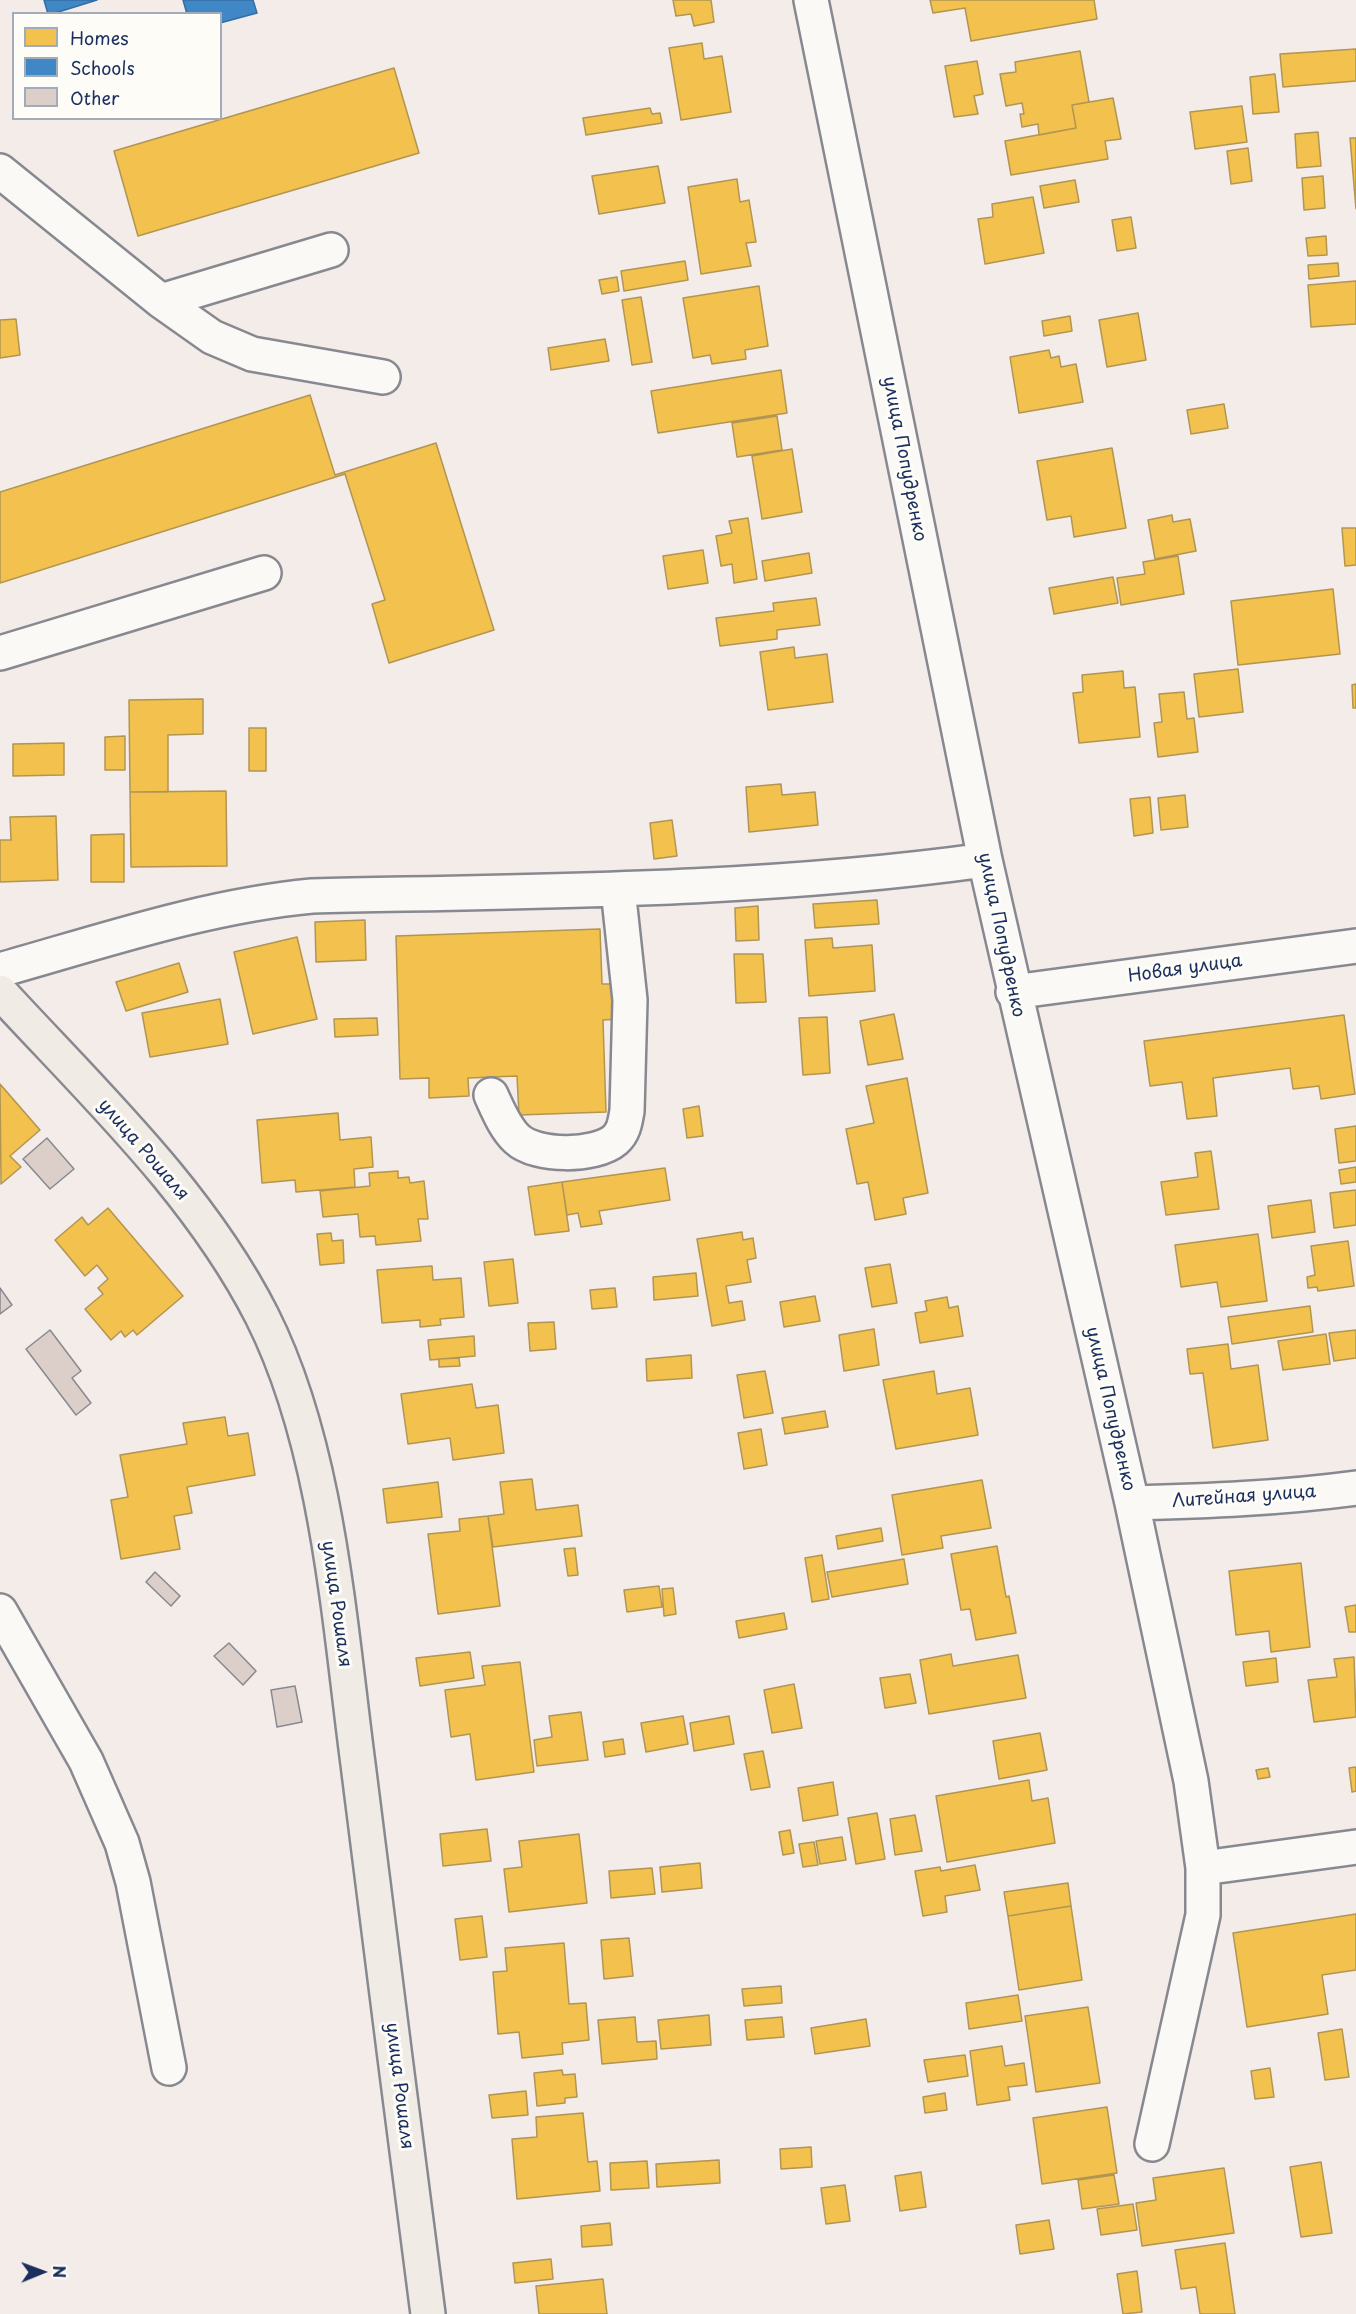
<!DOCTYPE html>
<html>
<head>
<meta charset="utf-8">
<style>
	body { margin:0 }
	#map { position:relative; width:1356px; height:2314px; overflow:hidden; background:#f3ece8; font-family:"Playpen Sans",sans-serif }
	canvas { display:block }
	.legend { position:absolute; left:12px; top:12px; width:210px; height:108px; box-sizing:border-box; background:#fdfcf7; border:2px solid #a3aaba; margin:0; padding:8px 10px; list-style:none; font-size:18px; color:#1b2f5e }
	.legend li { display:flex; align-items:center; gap:12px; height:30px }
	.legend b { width:30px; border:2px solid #a3aaba }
	.north { position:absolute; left:12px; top:2242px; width:60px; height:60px; -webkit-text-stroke:4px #fdfcf7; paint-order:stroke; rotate:89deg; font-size:16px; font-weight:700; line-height:24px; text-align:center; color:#1b2f5e }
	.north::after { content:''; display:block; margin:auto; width:21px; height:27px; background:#1b2f5e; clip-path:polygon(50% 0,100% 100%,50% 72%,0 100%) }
</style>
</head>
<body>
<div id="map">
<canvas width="1356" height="2314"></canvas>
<ul class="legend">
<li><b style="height:16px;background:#f2c14e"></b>Homes</li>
<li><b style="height:16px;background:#3f88c5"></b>Schools</li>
<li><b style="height:16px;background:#dccec9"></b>Other</li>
</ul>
<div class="north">N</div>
</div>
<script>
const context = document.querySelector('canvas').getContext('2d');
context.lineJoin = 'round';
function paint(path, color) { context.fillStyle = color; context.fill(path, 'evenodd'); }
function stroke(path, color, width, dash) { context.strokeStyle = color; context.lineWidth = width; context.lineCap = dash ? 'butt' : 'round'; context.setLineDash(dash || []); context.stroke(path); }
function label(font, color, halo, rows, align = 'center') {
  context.font = font + ' "Playpen Sans",sans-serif'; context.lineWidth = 6; context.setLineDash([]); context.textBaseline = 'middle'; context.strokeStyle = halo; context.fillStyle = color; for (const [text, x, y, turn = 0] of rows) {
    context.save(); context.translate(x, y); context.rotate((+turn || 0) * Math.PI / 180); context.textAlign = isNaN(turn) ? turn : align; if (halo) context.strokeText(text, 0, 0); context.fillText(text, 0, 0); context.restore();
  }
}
const homes = new Path2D(`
	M 673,0 L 711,0 L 714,22 L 694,26 L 691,14 L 676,16 Z
	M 930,0 L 1094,0 L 1097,19 L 971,41 L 965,8 L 933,13 Z
	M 702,43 L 704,59 L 722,56 L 731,112 L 681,120 L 669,48 Z
	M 1356,49 L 1356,81 L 1283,87 L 1280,54 Z
	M 1080,51 L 1089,102 L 1072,105 L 1076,128 L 1039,135 L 1038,124 L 1022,127 L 1020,114 L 1024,114 L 1022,103 L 1006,106 L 1000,74 L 1016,72 L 1015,62 Z
	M 977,61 L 983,94 L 974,96 L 978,114 L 954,117 L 945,66 Z
	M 394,68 L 419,153 L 138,236 L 114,151 Z
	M 1275,74 L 1279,112 L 1253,114 L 1250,77 Z
	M 1113,98 L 1121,139 L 1105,141 L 1108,159 L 1011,175 L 1005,141 L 1076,128 L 1072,105 Z
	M 1242,106 L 1247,142 L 1195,149 L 1190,112 Z
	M 650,108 L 652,114 L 660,113 L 662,123 L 586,135 L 583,118 Z
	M 1318,132 L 1321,166 L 1297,168 L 1295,134 Z
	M 1350,138 L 1356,138 L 1356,209 Z
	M 1248,148 L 1252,181 L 1231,184 L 1227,151 Z
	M 658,166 L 665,203 L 599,214 L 592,176 Z
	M 1323,176 L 1325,208 L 1304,210 L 1302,178 Z
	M 737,179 L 740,202 L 749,200 L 756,242 L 746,243 L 751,266 L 701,274 L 688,187 Z
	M 1075,180 L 1079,202 L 1044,208 L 1040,186 Z
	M 1033,197 L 1044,253 L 985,264 L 978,219 L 993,217 L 992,204 Z
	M 1131,217 L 1136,248 L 1117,251 L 1112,220 Z
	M 1326,236 L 1327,255 L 1308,256 L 1306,238 Z
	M 685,261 L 688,280 L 624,291 L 621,271 Z
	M 1338,263 L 1339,276 L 1309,279 L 1308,265 Z
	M 617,277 L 619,291 L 602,294 L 599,280 Z
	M 1356,281 L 1356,324 L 1311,327 L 1308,285 Z
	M 759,286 L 768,346 L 745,350 L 746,359 L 712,364 L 710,355 L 693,358 L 683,298 Z
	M 641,297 L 652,362 L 632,365 L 622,300 Z
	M 1138,313 L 1146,360 L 1107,367 L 1099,320 Z
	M 1070,316 L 1072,331 L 1044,336 L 1042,321 Z
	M 16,319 L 20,355 L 0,358 L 0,320 Z
	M 605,339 L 609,361 L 551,370 L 548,348 Z
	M 1049,350 L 1051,358 L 1059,356 L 1061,367 L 1076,364 L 1083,402 L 1019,413 L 1010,357 Z
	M 781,370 L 787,413 L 658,433 L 651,391 Z
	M 310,395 L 335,475 L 436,443 L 494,630 L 389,663 L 372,604 L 385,600 L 345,474 L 0,583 L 0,492 Z
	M 1224,404 L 1228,428 L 1191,434 L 1187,410 Z
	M 777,416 L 782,450 L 737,457 L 732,423 Z
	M 1112,448 L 1126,528 L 1074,537 L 1071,516 L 1047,520 L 1037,461 Z
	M 792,449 L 802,512 L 762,519 L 752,456 Z
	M 1172,515 L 1173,522 L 1190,519 L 1196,551 L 1155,559 L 1148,520 Z
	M 748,518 L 757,579 L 734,583 L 732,564 L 721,566 L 716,536 L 732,533 L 729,521 Z
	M 1342,528 L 1356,528 L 1356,565 L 1345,566 Z
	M 703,550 L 708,583 L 668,589 L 663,556 Z
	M 809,553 L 812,573 L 765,581 L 762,561 Z
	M 1178,556 L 1184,594 L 1121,605 L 1117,578 L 1145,574 L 1143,562 Z
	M 1113,577 L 1118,603 L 1054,614 L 1049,588 Z
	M 1333,589 L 1340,654 L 1238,665 L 1231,601 Z
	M 816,598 L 820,625 L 777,630 L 777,639 L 720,646 L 716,618 L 774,611 L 773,603 Z
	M 794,647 L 795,658 L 827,654 L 833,702 L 768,710 L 760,652 Z
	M 1238,669 L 1243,712 L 1199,717 L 1194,674 Z
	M 1123,671 L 1124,688 L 1135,687 L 1140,737 L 1079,743 L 1073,693 L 1083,692 L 1082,675 Z
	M 1356,684 L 1356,708 L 1353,708 L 1352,685 Z
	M 1184,692 L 1187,719 L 1194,718 L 1198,752 L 1158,757 L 1154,723 L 1162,722 L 1159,694 Z
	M 203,699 L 203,734 L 168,735 L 168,792 L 130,792 L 129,700 Z
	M 249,728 L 266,728 L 266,771 L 249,771 Z
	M 125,736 L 125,770 L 105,770 L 105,737 Z
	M 64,743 L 64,775 L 13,776 L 13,744 Z
	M 781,784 L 782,795 L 815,792 L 818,825 L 749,832 L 746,787 Z
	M 226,791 L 227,866 L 131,867 L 130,792 Z
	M 1185,795 L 1188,827 L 1161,830 L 1158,798 Z
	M 1150,797 L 1153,833 L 1134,836 L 1130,799 Z
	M 56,816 L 58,880 L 0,882 L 0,840 L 11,840 L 10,817 Z
	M 672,820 L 677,856 L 654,859 L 650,823 Z
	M 124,834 L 124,882 L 91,882 L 91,835 Z
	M 877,900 L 879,924 L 815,928 L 813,904 Z
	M 758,906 L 759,940 L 736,941 L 735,908 Z
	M 365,920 L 366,960 L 316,962 L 315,922 Z
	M 600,929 L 602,984 L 618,984 L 620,1019 L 603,1020 L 606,1112 L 519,1115 L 517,1076 L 468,1078 L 469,1096 L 429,1098 L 429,1078 L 400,1079 L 396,936 Z
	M 297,937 L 317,1019 L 253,1034 L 234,952 Z
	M 832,938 L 833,948 L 872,945 L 875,991 L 809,996 L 805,940 Z
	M 734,954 L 763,954 L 766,1002 L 736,1003 Z
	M 179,963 L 188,992 L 126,1011 L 116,982 Z
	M 220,999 L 228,1044 L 150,1057 L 142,1013 Z
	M 894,1014 L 903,1059 L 868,1065 L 860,1021 Z
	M 1344,1015 L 1355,1094 L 1321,1099 L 1319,1086 L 1293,1089 L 1290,1068 L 1213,1078 L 1217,1116 L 1187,1119 L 1182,1082 L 1150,1086 L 1144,1041 Z
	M 827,1017 L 830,1073 L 803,1075 L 799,1018 Z
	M 377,1018 L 378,1035 L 335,1037 L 334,1019 Z
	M 907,1078 L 928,1193 L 903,1198 L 906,1214 L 875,1220 L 868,1182 L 857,1184 L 846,1129 L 874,1123 L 866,1086 Z
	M 0,1084 L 40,1130 L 10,1156 L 21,1167 L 1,1184 Z
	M 699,1106 L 703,1136 L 687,1138 L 683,1109 Z
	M 338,1113 L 340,1140 L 371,1137 L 373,1167 L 354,1169 L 355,1187 L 296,1192 L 295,1180 L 262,1183 L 257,1120 Z
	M 1356,1126 L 1356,1161 L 1339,1163 L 1335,1129 Z
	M 1211,1151 L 1219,1209 L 1166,1215 L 1161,1182 L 1198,1177 L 1195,1153 Z
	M 1356,1167 L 1356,1182 L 1341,1184 L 1339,1170 Z
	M 665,1168 L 670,1200 L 599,1211 L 602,1224 L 581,1227 L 578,1213 L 567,1215 L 562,1182 Z
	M 398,1171 L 398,1178 L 409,1177 L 410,1183 L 424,1181 L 428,1219 L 418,1219 L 421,1241 L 376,1245 L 375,1236 L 360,1237 L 358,1214 L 323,1217 L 320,1191 L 370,1186 L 369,1173 Z
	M 562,1182 L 569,1231 L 535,1235 L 528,1187 Z
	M 1356,1190 L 1356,1225 L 1334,1228 L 1330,1193 Z
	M 1311,1200 L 1315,1232 L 1272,1238 L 1268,1206 Z
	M 108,1208 L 183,1296 L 137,1335 L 133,1330 L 125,1337 L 121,1331 L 111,1340 L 85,1309 L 103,1294 L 98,1288 L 108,1279 L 97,1265 L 85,1276 L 55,1240 L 82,1217 L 88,1225 Z
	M 742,1232 L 743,1240 L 753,1238 L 756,1258 L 747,1260 L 751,1282 L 726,1286 L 729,1303 L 742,1301 L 745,1320 L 712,1326 L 697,1239 Z
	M 331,1233 L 332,1241 L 343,1240 L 344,1263 L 320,1265 L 317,1234 Z
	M 1258,1234 L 1267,1301 L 1221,1307 L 1217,1282 L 1181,1287 L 1175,1245 Z
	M 1348,1241 L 1354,1286 L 1318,1291 L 1317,1287 L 1308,1288 L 1307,1277 L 1315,1275 L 1311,1246 Z
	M 513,1259 L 518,1303 L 489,1306 L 484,1262 Z
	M 890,1264 L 897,1303 L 872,1307 L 865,1268 Z
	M 432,1266 L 433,1280 L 461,1278 L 464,1317 L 440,1319 L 441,1325 L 420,1327 L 420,1320 L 382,1323 L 377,1270 Z
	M 696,1273 L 698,1296 L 654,1300 L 653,1277 Z
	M 615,1288 L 617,1307 L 592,1309 L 590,1290 Z
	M 815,1296 L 820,1321 L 784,1327 L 780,1302 Z
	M 947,1297 L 949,1308 L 958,1306 L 963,1336 L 920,1343 L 915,1313 L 927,1311 L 925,1301 Z
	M 1310,1306 L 1313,1332 L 1232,1344 L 1228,1317 Z
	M 554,1322 L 556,1349 L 530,1351 L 528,1323 Z
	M 874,1329 L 879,1365 L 844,1371 L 839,1335 Z
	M 1356,1330 L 1356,1358 L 1334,1361 L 1329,1333 Z
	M 1326,1334 L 1330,1364 L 1283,1370 L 1278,1341 Z
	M 474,1336 L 475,1356 L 430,1360 L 428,1340 Z
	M 1228,1344 L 1231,1369 L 1258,1365 L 1268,1440 L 1213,1448 L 1203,1373 L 1190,1374 L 1187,1349 Z
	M 691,1355 L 692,1378 L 647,1381 L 646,1359 Z
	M 459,1358 L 460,1366 L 439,1367 L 439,1359 Z
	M 765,1371 L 773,1413 L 744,1418 L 737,1375 Z
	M 934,1371 L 937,1394 L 970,1388 L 978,1435 L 896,1449 L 883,1380 Z
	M 472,1384 L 476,1408 L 498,1405 L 504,1453 L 453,1460 L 450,1438 L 408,1444 L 401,1394 Z
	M 825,1411 L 828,1427 L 785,1434 L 782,1418 Z
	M 225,1417 L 228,1436 L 248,1433 L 255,1475 L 187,1487 L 192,1513 L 174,1516 L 180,1549 L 121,1559 L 111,1500 L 128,1497 L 120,1455 L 187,1444 L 183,1423 Z
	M 761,1429 L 767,1465 L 744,1469 L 738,1433 Z
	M 532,1479 L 536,1510 L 578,1505 L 582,1536 L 493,1547 L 488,1516 L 504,1514 L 500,1482 Z
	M 982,1480 L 991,1528 L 941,1536 L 943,1548 L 902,1555 L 892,1495 Z
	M 438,1482 L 442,1517 L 387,1523 L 383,1489 Z
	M 488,1516 L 500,1606 L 438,1614 L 428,1534 L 460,1531 L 459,1519 Z
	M 881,1528 L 883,1541 L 838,1549 L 836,1536 Z
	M 997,1546 L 1006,1597 L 1009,1596 L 1016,1633 L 976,1640 L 970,1609 L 961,1610 L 951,1554 Z
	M 575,1548 L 578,1575 L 568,1576 L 564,1549 Z
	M 822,1555 L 829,1599 L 812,1602 L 805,1558 Z
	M 904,1559 L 908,1584 L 832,1597 L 827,1572 Z
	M 1301,1563 L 1310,1647 L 1271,1652 L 1269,1631 L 1236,1635 L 1229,1571 Z
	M 659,1586 L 662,1607 L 627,1612 L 624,1590 Z
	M 673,1588 L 676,1614 L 664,1616 L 662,1589 Z
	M 1356,1605 L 1356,1632 L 1349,1632 L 1345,1607 Z
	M 784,1613 L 787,1629 L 739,1638 L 736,1621 Z
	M 470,1652 L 474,1678 L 420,1686 L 416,1658 Z
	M 951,1654 L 953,1666 L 1018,1655 L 1026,1698 L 929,1714 L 920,1660 Z
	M 1354,1657 L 1356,1717 L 1314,1722 L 1308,1680 L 1337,1677 L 1334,1659 Z
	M 1276,1658 L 1278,1682 L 1246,1686 L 1243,1662 Z
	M 520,1662 L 534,1772 L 476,1780 L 470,1734 L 451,1737 L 445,1690 L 485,1685 L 482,1666 Z
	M 910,1674 L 916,1703 L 885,1708 L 880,1678 Z
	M 794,1684 L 802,1728 L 772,1733 L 764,1690 Z
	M 581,1712 L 588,1760 L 537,1766 L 534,1740 L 552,1737 L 549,1716 Z
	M 683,1716 L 688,1744 L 646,1752 L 641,1723 Z
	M 729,1716 L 734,1744 L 694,1751 L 690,1723 Z
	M 1040,1733 L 1047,1770 L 999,1779 L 993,1741 Z
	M 623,1739 L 625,1754 L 605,1757 L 603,1742 Z
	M 763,1751 L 770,1787 L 751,1790 L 744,1754 Z
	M 1356,1767 L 1356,1791 L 1352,1792 L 1349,1768 Z
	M 1268,1768 L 1270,1777 L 1258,1779 L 1256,1770 Z
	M 1029,1780 L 1032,1801 L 1048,1798 L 1055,1843 L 947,1862 L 936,1796 Z
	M 833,1782 L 838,1815 L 803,1821 L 798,1788 Z
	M 877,1813 L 885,1859 L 856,1864 L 848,1818 Z
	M 915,1815 L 922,1851 L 895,1855 L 890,1819 Z
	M 487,1829 L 491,1861 L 443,1866 L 440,1834 Z
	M 790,1830 L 794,1853 L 783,1855 L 779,1832 Z
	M 579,1834 L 587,1903 L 509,1912 L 504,1869 L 522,1867 L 519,1841 Z
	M 842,1837 L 846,1860 L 820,1864 L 816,1841 Z
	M 814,1842 L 818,1865 L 803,1867 L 799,1844 Z
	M 700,1863 L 702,1888 L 662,1892 L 660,1867 Z
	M 975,1865 L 980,1890 L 945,1896 L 947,1912 L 923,1916 L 915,1871 L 940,1867 L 941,1871 Z
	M 652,1868 L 655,1894 L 611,1898 L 609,1871 Z
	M 1068,1883 L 1071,1906 L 1008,1916 L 1004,1892 Z
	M 1071,1906 L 1082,1980 L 1019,1990 L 1008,1916 Z
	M 1356,1914 L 1356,1970 L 1322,1975 L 1328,2014 L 1247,2027 L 1233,1933 Z
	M 482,1916 L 487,1957 L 460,1960 L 455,1919 Z
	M 629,1938 L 633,1976 L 604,1979 L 601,1940 Z
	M 564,1943 L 569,2004 L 586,2003 L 589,2040 L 562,2043 L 563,2054 L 522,2058 L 519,2032 L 498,2034 L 493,1972 L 507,1971 L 505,1948 Z
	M 781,1986 L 782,2003 L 744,2006 L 742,1989 Z
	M 1018,1995 L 1022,2021 L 969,2029 L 966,2003 Z
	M 1088,2007 L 1100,2083 L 1036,2092 L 1025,2016 Z
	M 709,2015 L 711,2045 L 661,2049 L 658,2020 Z
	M 635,2017 L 637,2042 L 656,2041 L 657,2059 L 602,2064 L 598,2020 Z
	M 782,2017 L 784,2037 L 747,2040 L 745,2020 Z
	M 866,2019 L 870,2046 L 815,2054 L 811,2028 Z
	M 1342,2029 L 1349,2077 L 1325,2080 L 1318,2033 Z
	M 1002,2046 L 1005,2066 L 1024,2063 L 1027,2085 L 1008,2087 L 1010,2100 L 977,2105 L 970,2051 Z
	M 965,2055 L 968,2076 L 928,2082 L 924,2060 Z
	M 1270,2068 L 1274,2097 L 1255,2099 L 1251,2071 Z
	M 562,2070 L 563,2075 L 575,2074 L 577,2097 L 565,2098 L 565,2103 L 537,2106 L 534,2073 Z
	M 526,2091 L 528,2115 L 492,2118 L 489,2095 Z
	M 945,2093 L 947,2110 L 925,2113 L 923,2097 Z
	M 1107,2107 L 1117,2173 L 1042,2184 L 1033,2118 Z
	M 583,2113 L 588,2162 L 597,2161 L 600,2191 L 517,2199 L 512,2139 L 537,2137 L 536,2117 Z
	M 811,2147 L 812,2167 L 781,2169 L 780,2149 Z
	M 719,2160 L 720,2183 L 657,2187 L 656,2164 Z
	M 647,2161 L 649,2188 L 611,2190 L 610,2163 Z
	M 1321,2162 L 1332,2233 L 1301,2237 L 1290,2167 Z
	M 1224,2168 L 1234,2233 L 1142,2246 L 1136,2203 L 1156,2200 L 1153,2178 Z
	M 921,2172 L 926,2207 L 900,2211 L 895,2176 Z
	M 1114,2175 L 1119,2204 L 1082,2209 L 1078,2180 Z
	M 845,2185 L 850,2221 L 826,2224 L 821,2188 Z
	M 1133,2204 L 1137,2230 L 1101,2235 L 1097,2209 Z
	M 1049,2220 L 1054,2249 L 1020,2254 L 1016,2225 Z
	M 610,2223 L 612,2245 L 582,2247 L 581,2226 Z
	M 1225,2243 L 1235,2314 L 1200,2314 L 1196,2287 L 1181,2289 L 1175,2250 Z
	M 551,2259 L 553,2279 L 515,2283 L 513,2263 Z
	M 1137,2271 L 1142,2312 L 1123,2314 L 1117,2274 Z
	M 603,2279 L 607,2314 L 539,2314 L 536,2286 Z`);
paint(homes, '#f2c14e');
stroke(homes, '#b29553', 1.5);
const schools = new Path2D(`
	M 44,0 L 97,0 L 52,14 L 48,14 Z
	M 183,0 L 253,0 L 257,13 L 220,23 L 220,14 L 187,14 Z`);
paint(schools, '#3f88c5');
stroke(schools, '#346da6', 1.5);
const building = new Path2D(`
	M 47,1138 L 74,1169 L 50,1189 L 23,1159 Z
	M 0,1288 L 12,1305 L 0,1314 Z
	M 50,1330 L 81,1371 L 72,1378 L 91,1403 L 76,1415 L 26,1349 Z
	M 155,1572 L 180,1596 L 171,1606 L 146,1582 Z
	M 229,1643 L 256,1671 L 243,1685 L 214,1656 Z
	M 295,1686 L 302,1722 L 277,1727 L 271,1690 Z`);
paint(building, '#dccec9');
stroke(building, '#888990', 1.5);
const minor = new Path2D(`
	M 811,0 L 985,860 L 1132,1503 L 1191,1781 L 1203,1868 L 1203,1915 L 1152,2144
	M 0,171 L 161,301 L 212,337 L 252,354 L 383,377
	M 161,301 L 331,250
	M 0,653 L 264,573
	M 0,970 C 103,941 206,906 312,896 C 537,891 762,891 985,860
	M 1013,992 L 1356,946
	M 491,1095 C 498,1110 505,1128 517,1139 C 536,1157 595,1157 615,1140 C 624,1132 625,1122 627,1111 L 630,1000 L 618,889
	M 1132,1503 C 1207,1501 1281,1498 1356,1488
	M 0,1611 L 86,1761 L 122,1843 L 133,1882 L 169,2068
	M 1203,1868 L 1356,1847`);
const major = new Path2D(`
	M 0,992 C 93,1093 199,1192 262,1316 C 328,1447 339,1620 358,1764 C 381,1947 404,2131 428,2314`);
stroke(minor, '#888990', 38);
stroke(major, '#888990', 38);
stroke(minor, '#faf9f6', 33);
stroke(major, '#f0ece5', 33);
label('18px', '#1b2f5e', '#fdfcf7', [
	["улица Попудренко",904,459,79],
	["улица Попудренко",1001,935,78],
	["Новая улица",1185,969,-8],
	["улица Рошаля",143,1150,49],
	["улица Попудренко",1110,1409,77],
	["Литейная улица",1244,1497,-4],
	["улица Рошаля",336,1604,82],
	["улица Рошаля",399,2086,83]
]);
</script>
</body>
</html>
